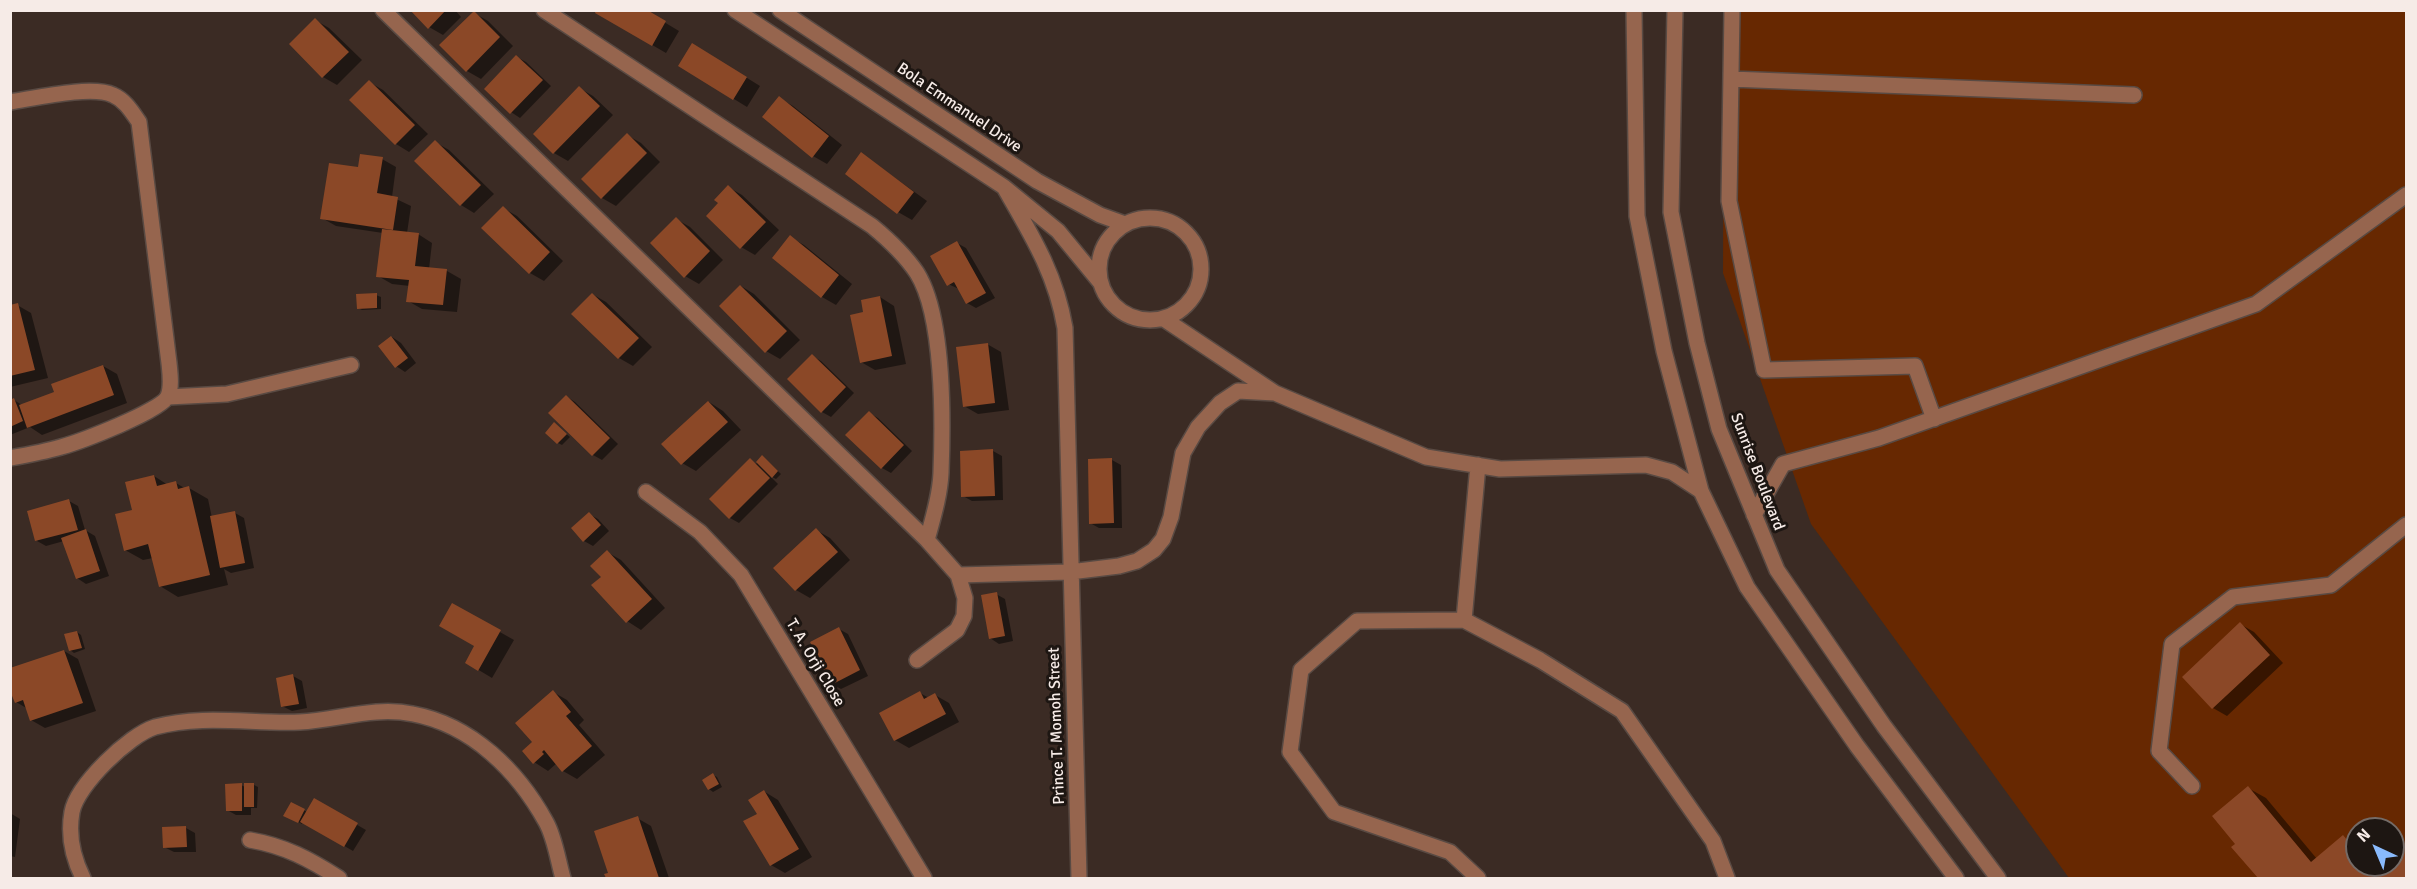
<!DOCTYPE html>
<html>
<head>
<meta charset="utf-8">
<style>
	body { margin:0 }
	#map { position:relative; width:2417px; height:889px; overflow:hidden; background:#3b2b24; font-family:Signika,sans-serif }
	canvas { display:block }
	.frame { position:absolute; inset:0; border:12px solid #f6ebe7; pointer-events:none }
	.north { position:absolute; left:2345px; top:817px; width:60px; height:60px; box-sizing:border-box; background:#1d1612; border:2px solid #746b67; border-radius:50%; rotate:316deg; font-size:16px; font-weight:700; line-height:24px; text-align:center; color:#f6ebe7 }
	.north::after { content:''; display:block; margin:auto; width:21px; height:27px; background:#89bafc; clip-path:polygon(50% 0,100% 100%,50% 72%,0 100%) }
</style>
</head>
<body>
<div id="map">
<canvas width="2417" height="889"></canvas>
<div class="frame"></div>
<div class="north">N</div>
</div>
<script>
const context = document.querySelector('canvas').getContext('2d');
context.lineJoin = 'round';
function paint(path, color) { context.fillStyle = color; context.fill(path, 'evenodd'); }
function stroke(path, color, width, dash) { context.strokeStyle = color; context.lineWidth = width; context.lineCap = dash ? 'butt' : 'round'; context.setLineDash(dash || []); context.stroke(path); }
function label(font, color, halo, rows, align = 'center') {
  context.font = font + ' Signika,sans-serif'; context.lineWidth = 6; context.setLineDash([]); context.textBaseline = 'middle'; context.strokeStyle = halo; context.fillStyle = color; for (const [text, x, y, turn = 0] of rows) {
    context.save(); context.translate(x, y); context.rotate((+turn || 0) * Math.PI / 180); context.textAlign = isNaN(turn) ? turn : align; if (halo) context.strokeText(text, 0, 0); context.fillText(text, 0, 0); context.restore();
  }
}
paint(new Path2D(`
	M 1724,11 L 2406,11 L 2406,878 L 2069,878 L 1811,524 L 1723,273 ZM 2357,829 L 2393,829 L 2393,865 L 2357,865 Z`), '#672801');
paint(new Path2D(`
	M 412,10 L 455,10 L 461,17 L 443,35 L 429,27 Z
	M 644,10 L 679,31 L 666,53 L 597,13 Z
	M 474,13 L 488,21 L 513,46 L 481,79 L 467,71 Z
	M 315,20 L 329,28 L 362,60 L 337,85 L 323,77 L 291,44 Z
	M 707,53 L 760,86 L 747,107 L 734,99 Z
	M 517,57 L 526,62 L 551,86 L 520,118 L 511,112 Z
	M 369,82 L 383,90 L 428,134 L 409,152 L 396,144 Z
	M 579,88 L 593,96 L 613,115 L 568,161 L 554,153 Z
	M 779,98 L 793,106 L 842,145 L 827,164 L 813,156 Z
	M 627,135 L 641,143 L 660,162 L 616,206 L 602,198 Z
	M 435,142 L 449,150 L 494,194 L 474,213 L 461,205 Z
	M 862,154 L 927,201 L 912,220 L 898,212 Z
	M 382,159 L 396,167 L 392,197 L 411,206 L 407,233 L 418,234 L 432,243 L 429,269 L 447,271 L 461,279 L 457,312 L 422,309 L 408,301 L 410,286 L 392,284 L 378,276 L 383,233 L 336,226 L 322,218 L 360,169 Z
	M 728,187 L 742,195 L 779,230 L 755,255 L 741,247 L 720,203 Z
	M 503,208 L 517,216 L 563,261 L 544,281 L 530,273 Z
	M 676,219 L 690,227 L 723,260 L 699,284 L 685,276 Z
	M 790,237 L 804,245 L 852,284 L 836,305 L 822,297 Z
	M 957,243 L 966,248 L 995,298 L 976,308 L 967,303 L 959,289 L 948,284 Z
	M 741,286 L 754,294 L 800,340 L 780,359 L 766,351 Z
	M 592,294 L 606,302 L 652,347 L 633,366 L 619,358 L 573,314 Z
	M 376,295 L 381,297 L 381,309 L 362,310 L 358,308 Z
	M 880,297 L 894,306 L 906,364 L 875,370 L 861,362 L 865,313 Z
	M 17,305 L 31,313 L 48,378 L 10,387 L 10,307 Z
	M 392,337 L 401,343 L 416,363 L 405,372 L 396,366 Z
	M 987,344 L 1001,352 L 1009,410 L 978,414 L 964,406 Z
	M 812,356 L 821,361 L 854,393 L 831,417 L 822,412 Z
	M 103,366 L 117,374 L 127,403 L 42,435 L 30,427 L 10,435 L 10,401 L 14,400 L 22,405 L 56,393 Z
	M 566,396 L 575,402 L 618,444 L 602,460 L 593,455 L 550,413 Z
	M 709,402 L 723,411 L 741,430 L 696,471 L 682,463 Z
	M 869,413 L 878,418 L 912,451 L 891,473 L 882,468 Z
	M 558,427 L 570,437 L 562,445 L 558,443 Z
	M 993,451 L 1002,456 L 1003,500 L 972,501 L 963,496 Z
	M 763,457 L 781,474 L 776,479 L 770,476 L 778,484 L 739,523 L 730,518 L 711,499 L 750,460 L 756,464 Z
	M 1112,460 L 1121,465 L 1122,528 L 1099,528 L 1090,523 Z
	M 154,476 L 168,485 L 176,483 L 186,489 L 189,488 L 208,499 L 212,518 L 235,513 L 244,518 L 254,568 L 231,573 L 224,569 L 228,585 L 178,597 L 160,586 L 153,558 L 143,560 L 125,550 L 134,511 Z
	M 69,501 L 78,506 L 85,530 L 95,536 L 109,576 L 86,584 L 77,578 L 64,541 L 46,546 L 37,541 Z
	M 589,514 L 598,519 L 609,531 L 593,546 L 584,541 Z
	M 816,530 L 830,538 L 850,560 L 810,598 L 796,590 Z
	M 607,552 L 621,560 L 665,608 L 641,630 L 627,621 Z
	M 996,594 L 1005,599 L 1013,641 L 999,644 L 990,638 Z
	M 452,605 L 514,640 L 492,678 L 467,663 L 476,646 Z
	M 2240,624 L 2254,632 L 2283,663 L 2227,716 L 2213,708 Z
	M 839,629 L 848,634 L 868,676 L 841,689 L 832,684 Z
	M 77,632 L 81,635 L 85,649 L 74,653 L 70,650 Z
	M 64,651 L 78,659 L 96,711 L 45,728 L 31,720 L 28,709 L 16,702 Z
	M 293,676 L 302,681 L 307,708 L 292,711 L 282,706 Z
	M 553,692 L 567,700 L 584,720 L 579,725 L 605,755 L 577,779 L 563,771 L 557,763 L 548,771 L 534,762 Z
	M 920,693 L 929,698 L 935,695 L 949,703 L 959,722 L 909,748 L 895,740 Z
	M 713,775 L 717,777 L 722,787 L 713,792 L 709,789 Z
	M 241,785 L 245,787 L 254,785 L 258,787 L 257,808 L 251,808 L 251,815 L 236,815 L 227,810 Z
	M 2248,788 L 2266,798 L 2317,859 L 2343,837 L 2357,845 L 2357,865 L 2376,865 L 2378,868 L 2381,865 L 2393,865 L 2393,855 L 2406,844 L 2406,878 L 2260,878 L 2233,847 L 2237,844 Z
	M 765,792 L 778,800 L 812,857 L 785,873 L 771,865 L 759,814 Z
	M 314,800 L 366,830 L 353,851 L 303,822 L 302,824 L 285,815 L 292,804 L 307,812 Z
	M 10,813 L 20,819 L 15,857 L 10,856 Z
	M 637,818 L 651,826 L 669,878 L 607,878 L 606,875 L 610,874 Z
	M 186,828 L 195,833 L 196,852 L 174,852 L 164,847 Z`), '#0007');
paint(new Path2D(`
	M 410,10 L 446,10 L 428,29 Z
	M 596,10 L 647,10 L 666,21 L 652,46 L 595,13 Z
	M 474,11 L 500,37 L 466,72 L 439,45 Z
	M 315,18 L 349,52 L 322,78 L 289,44 Z
	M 692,43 L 747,77 L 733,100 L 678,66 Z
	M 516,55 L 543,80 L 510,114 L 484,89 Z
	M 369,80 L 415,125 L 395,145 L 349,100 Z
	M 579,86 L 600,106 L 553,154 L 533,134 Z
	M 779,96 L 829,136 L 812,158 L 762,117 Z
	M 627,133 L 647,153 L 601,199 L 581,179 Z
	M 435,140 L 481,185 L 460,206 L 414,161 Z
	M 861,152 L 914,192 L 897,214 L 845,174 Z
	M 360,154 L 383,157 L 377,193 L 398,197 L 393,230 L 320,219 L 329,163 L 358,167 Z
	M 728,185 L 766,222 L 740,249 L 706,216 L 718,203 L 714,200 Z
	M 503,206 L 550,252 L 529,274 L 481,228 Z
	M 676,217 L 710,251 L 684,278 L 650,243 Z
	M 382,229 L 419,233 L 415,266 L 447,269 L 443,305 L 406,302 L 409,280 L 376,277 Z
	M 790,235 L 839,275 L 821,298 L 772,258 Z
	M 957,241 L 986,293 L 966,304 L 954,282 L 947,286 L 930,256 Z
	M 740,285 L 787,331 L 765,353 L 719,306 Z
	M 377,293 L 377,308 L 357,309 L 356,294 Z
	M 592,293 L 639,338 L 618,359 L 571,314 Z
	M 880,296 L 892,356 L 860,363 L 850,315 L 863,312 L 861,300 Z
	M 18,303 L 35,370 L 10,376 L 10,305 Z
	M 391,336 L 408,358 L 395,368 L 378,346 Z
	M 988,343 L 995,403 L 963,407 L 956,347 Z
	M 812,354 L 846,387 L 821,413 L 787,379 Z
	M 103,365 L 114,395 L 27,428 L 19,405 L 54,392 L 51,384 Z
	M 566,395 L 610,438 L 592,456 L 548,413 Z
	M 14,398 L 23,421 L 10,427 L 10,400 Z
	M 708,401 L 728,422 L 681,465 L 661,444 Z
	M 869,411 L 904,445 L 881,469 L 845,435 Z
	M 554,422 L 567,434 L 557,444 L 545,433 Z
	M 993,449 L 995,496 L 961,497 L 960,451 Z
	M 762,455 L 778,471 L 772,478 L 756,462 Z
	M 750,458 L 770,478 L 729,519 L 709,499 Z
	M 1112,458 L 1114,523 L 1089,524 L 1088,459 Z
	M 154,475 L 157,486 L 176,481 L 178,489 L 189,486 L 210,575 L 159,587 L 148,544 L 124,551 L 115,514 L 132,510 L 125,482 Z
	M 69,499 L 78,530 L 35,541 L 27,511 Z
	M 235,511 L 245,563 L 220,568 L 210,516 Z
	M 589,512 L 601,525 L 583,542 L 571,528 Z
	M 816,528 L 838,552 L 795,591 L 773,568 Z
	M 86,529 L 100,571 L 76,579 L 61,538 Z
	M 607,550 L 652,599 L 626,623 L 591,585 L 601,577 L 590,566 Z
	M 997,592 L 1005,636 L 989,639 L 981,595 Z
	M 452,603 L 501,630 L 478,671 L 465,663 L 474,646 L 439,626 Z
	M 2240,622 L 2270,655 L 2212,709 L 2182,677 Z
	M 839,627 L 860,670 L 831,685 L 810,642 Z
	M 77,631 L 82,648 L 69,651 L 64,634 Z
	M 64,650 L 83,703 L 30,721 L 23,700 L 15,703 L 10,691 L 10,668 Z
	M 293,674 L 299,704 L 281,707 L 276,678 Z
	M 553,690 L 571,712 L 566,716 L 592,746 L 562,772 L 544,750 L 542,752 L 544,754 L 533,764 L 522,751 L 532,742 L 515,723 Z
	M 920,691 L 924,699 L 935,693 L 946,714 L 894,741 L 879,713 Z
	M 713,773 L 719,784 L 708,790 L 702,780 Z
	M 242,783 L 242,811 L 226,811 L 225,784 Z
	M 244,783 L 254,783 L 254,807 L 244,807 Z
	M 2248,786 L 2311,862 L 2343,835 L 2357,852 L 2357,865 L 2368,865 L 2372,871 L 2379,865 L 2393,865 L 2393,853 L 2406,842 L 2406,878 L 2258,878 L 2231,847 L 2235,844 L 2212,816 Z
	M 764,790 L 799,849 L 770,866 L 743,821 L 757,814 L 748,800 Z
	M 314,798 L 358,823 L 344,847 L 300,822 Z
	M 291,802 L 305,809 L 298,823 L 283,816 Z
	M 638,816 L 659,878 L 606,878 L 604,874 L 608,873 L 594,831 Z
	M 186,826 L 187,847 L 163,848 L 162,827 Z`), '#8b4827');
const street = new Path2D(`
	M 383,10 L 927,540 L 958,575 L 965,598 L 964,616 L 957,630 L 917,660
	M 544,10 L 872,226 C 889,240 905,255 917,273 C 944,316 943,421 941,473 C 940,495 933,518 927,540
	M 735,10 L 1004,187 L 1058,231 L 1100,282
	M 780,10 L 1037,181 L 1100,215 L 1125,224
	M 1634,10 L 1637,216 L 1664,351 L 1701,491 L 1747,587 L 1857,746 L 1956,878
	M 1675,10 L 1671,212 L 1697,343 L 1719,429 L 1777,570 L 1884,726 L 1998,878
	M 1732,10 L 1729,201 L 1764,370 L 1915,366 L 1934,419
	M 1731,79 L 2134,95
	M 10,102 C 36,98 92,85 113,95 C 125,100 132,112 139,122 L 169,363 C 170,373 172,387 168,396 C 162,411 79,442 61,447 C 44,452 27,455 10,458
	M 1004,187 C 1031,234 1056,274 1065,328 L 1079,878
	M1099 269a51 51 0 1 1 102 0a51 51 0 1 1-102 0Z
	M 1164,319 L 1275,393 L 1426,457 L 1500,469 L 1646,465 L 1672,472 L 1701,491
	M 168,397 L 227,394 L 351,365
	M 646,492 L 700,532 L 741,575 L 924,878
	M 1754,515 L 1783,464 L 1879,438 L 2256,304 L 2406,195
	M 958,575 L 1070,572 L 1119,566 L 1137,561 L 1154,550 L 1163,539 L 1171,517 L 1183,453 L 1198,427 L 1220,403 L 1238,391 L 1275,393
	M 1464,620 L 1478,465
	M 2192,786 L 2159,751 L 2172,644 L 2233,597 L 2331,585 L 2406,525
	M 250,840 C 285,846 309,859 339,878
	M 83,878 C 73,858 68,835 72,812 C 77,785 129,735 155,727 C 203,714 252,724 300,722 C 338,720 375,706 413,714 C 472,725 518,771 546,822 C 555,838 558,861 563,878
	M 1478,878 L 1450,852 L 1334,812 L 1290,752 L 1301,670 L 1357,621 L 1464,620 L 1540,660 L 1622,711 L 1713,841 L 1727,878`);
stroke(street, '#594a43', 18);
stroke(street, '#96654e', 15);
label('16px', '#f6ebe7', '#1d1612', [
	["Bola Emmanuel Drive",959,108,34],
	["Sunrise Boulevard",1757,472,69],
	["T. A. Orji Close",815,663,59],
	["Prince T. Momoh Street",1057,726,-92]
]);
</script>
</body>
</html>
